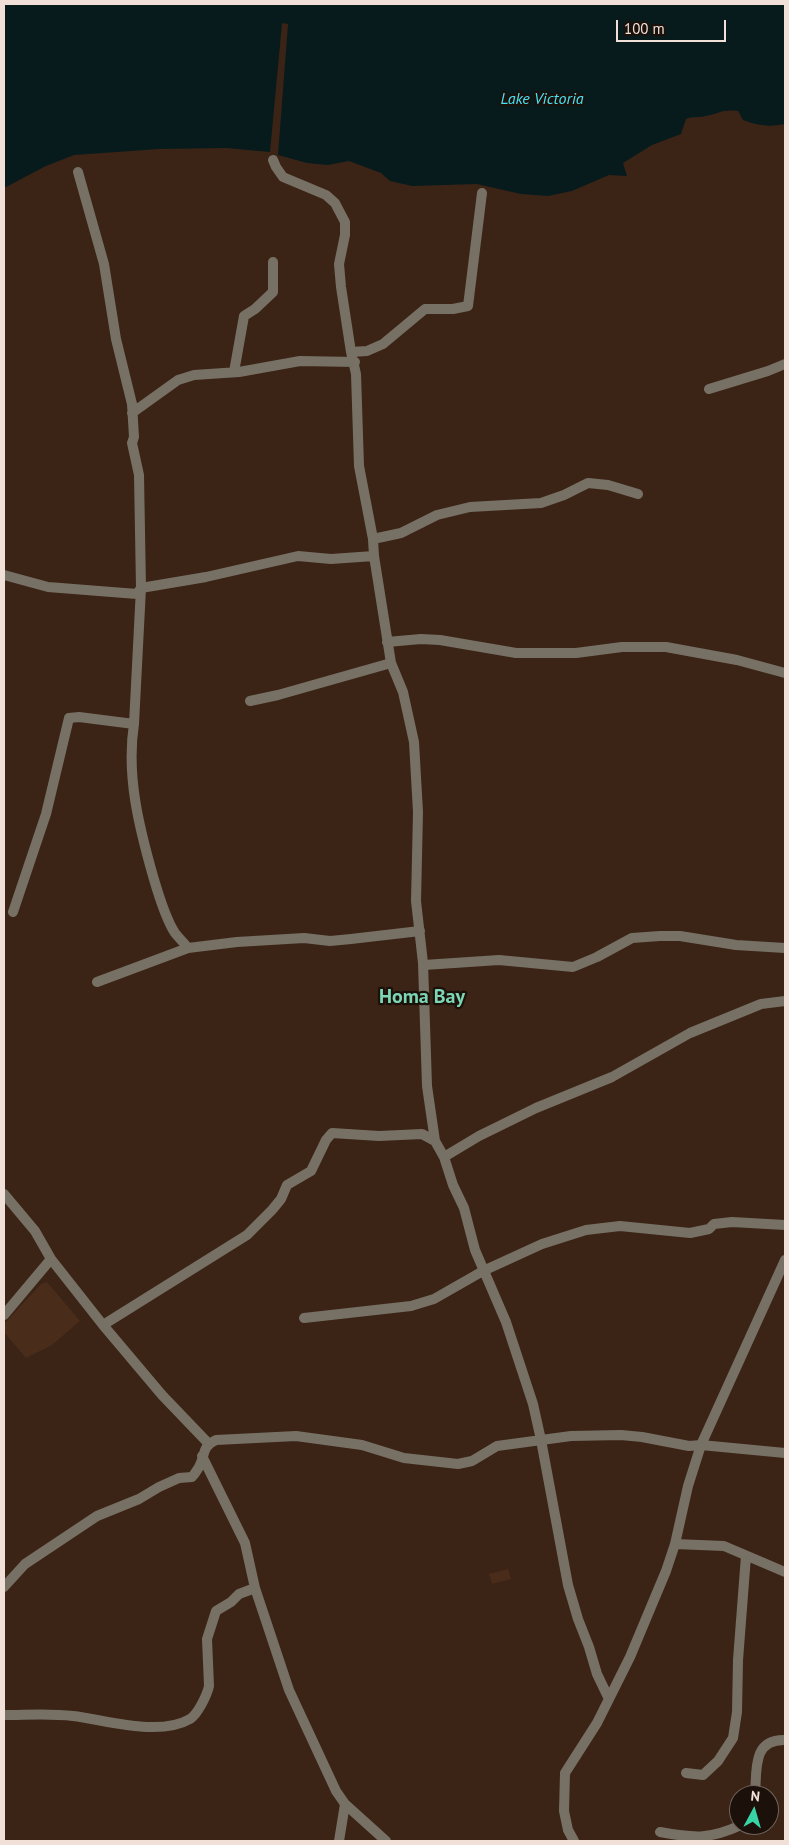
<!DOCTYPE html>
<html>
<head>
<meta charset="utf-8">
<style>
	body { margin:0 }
	#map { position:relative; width:789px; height:1845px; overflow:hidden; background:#3b2416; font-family:"PT Sans",sans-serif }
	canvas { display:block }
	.frame { position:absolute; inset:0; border:5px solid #f0e0d7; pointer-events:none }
	.north { position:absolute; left:729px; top:1785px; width:50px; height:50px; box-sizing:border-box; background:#1b100a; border:1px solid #70635c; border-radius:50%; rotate:6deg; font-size:14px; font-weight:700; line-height:20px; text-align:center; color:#f0e0d7 }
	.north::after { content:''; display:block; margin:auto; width:18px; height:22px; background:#38d4a6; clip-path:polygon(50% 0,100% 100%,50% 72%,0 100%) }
	.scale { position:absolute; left:616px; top:20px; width:110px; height:22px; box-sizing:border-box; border:2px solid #f0e0d7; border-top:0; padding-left:6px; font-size:15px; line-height:18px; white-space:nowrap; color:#f0e0d7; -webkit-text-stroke:4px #1b100a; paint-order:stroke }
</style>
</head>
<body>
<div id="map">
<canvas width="789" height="1845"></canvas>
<div class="frame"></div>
<div class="north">N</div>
<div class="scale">100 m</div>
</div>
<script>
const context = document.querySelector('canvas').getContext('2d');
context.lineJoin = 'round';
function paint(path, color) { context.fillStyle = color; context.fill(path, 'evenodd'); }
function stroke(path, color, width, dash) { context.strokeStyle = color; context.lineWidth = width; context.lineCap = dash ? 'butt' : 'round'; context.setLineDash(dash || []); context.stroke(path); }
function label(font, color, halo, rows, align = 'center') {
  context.font = font + ' "PT Sans",sans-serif'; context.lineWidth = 4.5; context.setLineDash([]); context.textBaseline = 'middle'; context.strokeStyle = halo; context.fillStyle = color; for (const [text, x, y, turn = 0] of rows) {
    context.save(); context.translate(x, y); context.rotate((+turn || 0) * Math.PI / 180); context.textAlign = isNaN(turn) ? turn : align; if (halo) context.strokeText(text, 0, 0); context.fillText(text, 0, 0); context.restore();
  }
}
paint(new Path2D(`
	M 47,1282 L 80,1321 L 52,1345 L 26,1358 L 4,1332 L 4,1324 L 41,1284 Z
	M 508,1569 L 511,1579 L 492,1584 L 489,1574 Z`), '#4a2c1a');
paint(new Path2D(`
	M 4,4 L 785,4 L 785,124 C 770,127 758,126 743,120 L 738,111 C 722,109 721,113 706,116 C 699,118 693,116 686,119 L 681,134 L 652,145 L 623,163 L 627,176 L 609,175 L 572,191 L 548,196 L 521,194 L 477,184 L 412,186 L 390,181 L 381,173 L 349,161 L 328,165 L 307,163 L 278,155 L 288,24 L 282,23 L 270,152 L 226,148 L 159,149 L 74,155 L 46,166 L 4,188 Z`), '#071b1d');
stroke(new Path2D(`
	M 273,160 L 276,167 L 283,177 L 326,195 L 335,203 L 345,222 L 345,235 L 339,264 L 341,287 L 351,352 L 356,374 L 359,466 L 373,539 L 374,556 L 391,663 L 403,692 L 414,742 L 418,812 L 416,901 L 423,963 L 427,1086 L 435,1141 L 444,1157 L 453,1185 L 464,1208 L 475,1250 L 506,1322 L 533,1404 L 541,1440 L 568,1585 L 578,1619 L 589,1647 L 597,1674 L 609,1699
	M 78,172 L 104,264 L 116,339 L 132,404 L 134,437 L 132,443 L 139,475 L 141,588 L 134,724 C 126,775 139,827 153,876 C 158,893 165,918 175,933 C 179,938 184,943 188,948
	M 351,352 L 367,351 L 383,344 L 425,309 L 453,309 L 468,306 L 482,193
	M 234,372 L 244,316 L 255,309 L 273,292 L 273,262
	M 709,389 L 768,371 L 785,364
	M 132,413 L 178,380 L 194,375 L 239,372 L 300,361 L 355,362
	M 373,539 L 401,533 L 437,515 L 470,507 L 541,503 L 564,495 L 588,483 L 608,485 L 638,494
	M 4,575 L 48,587 L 137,594 L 141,588 L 206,577 L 298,556 L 331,559 L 374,556
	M 387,642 L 421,639 L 440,640 L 516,653 L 576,653 L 622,647 L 666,647 L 737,660 L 785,673
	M 250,701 L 278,695 L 391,663
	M 13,912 L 46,814 L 69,718 L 79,717 L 134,724
	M 423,963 L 424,965 L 499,960 L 573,967 L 597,957 L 632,938 L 660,936 L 680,936 L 736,945 L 785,948
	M 97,982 L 188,948 L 237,942 L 304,938 L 330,941 L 351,939 L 420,931
	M 444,1157 L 479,1136 L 536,1108 L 612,1077 L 690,1033 L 761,1004 L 785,1001
	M 4,1194 L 35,1231 L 51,1259 L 103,1325 L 162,1395 L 208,1443
	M 4,1315 L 51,1259
	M 304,1318 L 411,1306 L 434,1299 L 483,1271 L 542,1244 L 586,1230 L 620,1226 L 690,1233 L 709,1229 L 714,1224 L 732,1222 L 785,1225
	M 103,1325 L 247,1235 L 272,1210 L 281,1199 L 287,1185 L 311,1171 L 326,1140 L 332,1133 L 379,1136 L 422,1134 L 435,1141
	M 202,1456 L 245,1543 L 255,1588 L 289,1690 L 336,1791 L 345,1804 L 386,1841
	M 675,1544 L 724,1546 L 785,1572
	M 4,1587 L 25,1564 L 97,1516 L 139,1499 L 159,1487 L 179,1478 L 192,1477 C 195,1474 197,1470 199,1467 C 206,1454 201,1447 216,1440 L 296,1436 L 362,1445 L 404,1458 L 458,1464 L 472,1461 L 497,1446 L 571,1436 L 621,1435 L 642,1437 L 689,1446 L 701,1445 L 785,1453
	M 4,1715 C 26,1715 50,1713 73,1716 C 106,1720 159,1737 190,1719 C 198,1714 207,1695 209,1686 L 207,1639 L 216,1611 L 231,1602 L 239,1594 L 255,1588
	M 686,1773 L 703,1775 L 718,1761 L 733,1738 L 737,1712 L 738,1660 L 746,1556
	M 755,1795 C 757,1770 752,1739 785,1740
	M 660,1832 C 693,1838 709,1840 741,1825
	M 339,1841 L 345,1804
	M 574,1841 L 568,1830 L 564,1811 L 565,1773 L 597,1723 L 630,1657 L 666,1571 L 675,1544 L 688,1486 L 701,1445 L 785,1260`), '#777165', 10);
label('italic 16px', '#46e2f2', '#1b100a', [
	["Lake Victoria",542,99]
]);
label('bold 20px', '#7cd6b5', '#1b100a', [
	["Homa Bay",422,997]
]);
</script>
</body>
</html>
